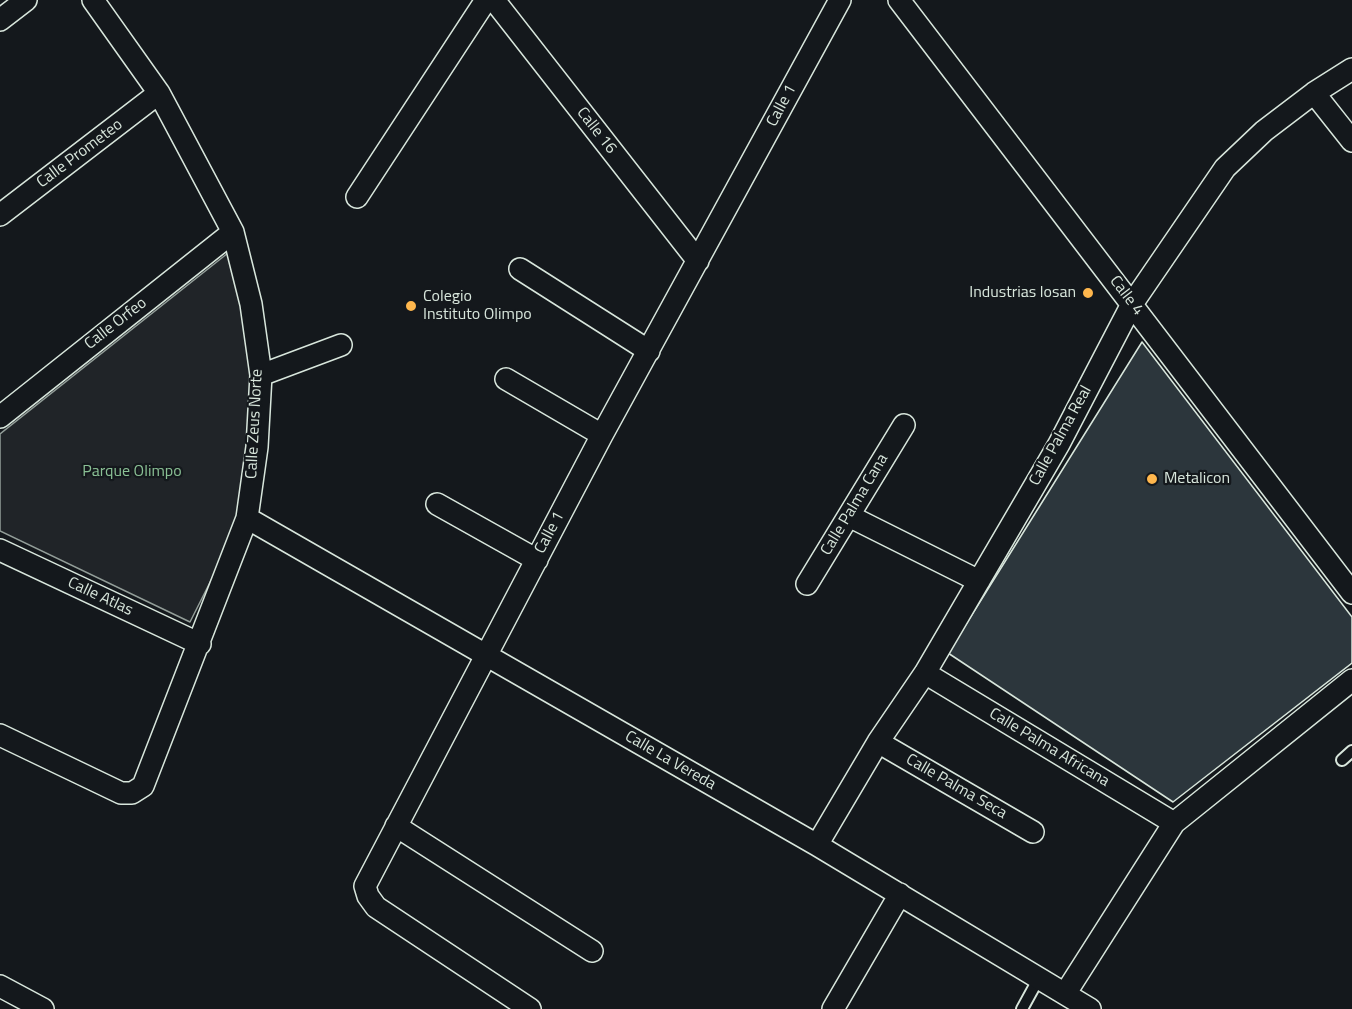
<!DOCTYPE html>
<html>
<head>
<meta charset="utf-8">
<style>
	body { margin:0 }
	canvas { display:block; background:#14181c }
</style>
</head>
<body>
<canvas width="1352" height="1009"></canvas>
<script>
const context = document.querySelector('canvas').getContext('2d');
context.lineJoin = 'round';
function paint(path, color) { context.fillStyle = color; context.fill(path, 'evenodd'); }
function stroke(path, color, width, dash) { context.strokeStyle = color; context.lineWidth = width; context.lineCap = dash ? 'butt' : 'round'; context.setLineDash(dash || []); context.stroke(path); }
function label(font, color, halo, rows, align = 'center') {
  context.font = font + ' "Titillium Web",sans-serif'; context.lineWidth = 4.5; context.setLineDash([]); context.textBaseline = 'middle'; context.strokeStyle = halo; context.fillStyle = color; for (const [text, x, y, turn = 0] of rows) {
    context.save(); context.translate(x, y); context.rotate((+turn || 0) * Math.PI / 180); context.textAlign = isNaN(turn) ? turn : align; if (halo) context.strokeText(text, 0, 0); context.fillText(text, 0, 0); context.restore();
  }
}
const green = new Path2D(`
	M 228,253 L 255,362 L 239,525 L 190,622 L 0,531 L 0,434 Z`);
paint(green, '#202428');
stroke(green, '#939e99', 1.5);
const building = new Path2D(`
	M 1142,342 L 1352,617 L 1352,663 L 1173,802 L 948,653 Z`);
paint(building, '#2c363c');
stroke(building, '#d8e6dc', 1.5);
const service = new Path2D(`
	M 1342,760 L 1352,751
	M 1022,1009 L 1039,978`);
const minor = new Path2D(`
	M 494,0 L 698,261
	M 899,0 L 1352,593
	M 0,20 L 26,0
	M 1314,93 L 1352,141
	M 357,197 L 486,0
	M 0,215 L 159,93
	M 520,269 L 649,351
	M 261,375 L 341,345
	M 506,379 L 602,435
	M 0,417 L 233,232
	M 437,504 L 537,560
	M 849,516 L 979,581
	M 247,518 L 817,845 L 1090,1009
	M 0,550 L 200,644
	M 807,584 L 904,425
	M 925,673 L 1174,823
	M 0,735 L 121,793 L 132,793 L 143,786 L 247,518 L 257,447 L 261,375 L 251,304 L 233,232 L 159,93 L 93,0
	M 878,742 L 1033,832
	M 396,826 L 592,951
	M 817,845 L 878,742 L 925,673 L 1059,444 L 1132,304 L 1225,168 L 1264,131 L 1314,93 L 1352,69
	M 0,986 L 43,1009
	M 1065,994 L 1174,823 L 1352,680
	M 530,1009 L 376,907 L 368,896 L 365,886 L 602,435 L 840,0
	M 833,1009 L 900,894`);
stroke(service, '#d8e6dc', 14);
stroke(minor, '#d8e6dc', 24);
stroke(service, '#14181c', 10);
stroke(minor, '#14181c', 21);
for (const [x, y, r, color] of [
	[1088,293,6,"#ffb74d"],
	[411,306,6,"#ffb74d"],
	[1152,479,6,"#ffb74d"]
]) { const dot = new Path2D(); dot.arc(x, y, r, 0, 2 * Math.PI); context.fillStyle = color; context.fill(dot); stroke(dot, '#14181c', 2); }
label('16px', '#d8e6dc', '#14181c', [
	["Calle 1",782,106,-62],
	["Calle 16",596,131,52],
	["Calle Prometeo",80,154,-37],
	["Calle 4",1126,296,53],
	["Calle Orfeo",116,324,-38],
	["Calle Zeus Norte",255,424,-87],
	["Calle Palma Real",1061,436,-61],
	["Calle Palma Cana",855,505,-59],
	["Calle 1",550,533,-62],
	["Calle Atlas",100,597,25],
	["Calle Palma Africana",1049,748,31],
	["Calle La Vereda",670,761,30],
	["Calle Palma Seca",956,787,30]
]);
label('16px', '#d8e6dc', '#14181c', [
	["Industrias losan",1076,293,"right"],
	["Colegio",423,297],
	["Instituto Olimpo",423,315],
	["Metalicon",1164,479]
], 'left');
label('16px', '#8ac095', '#14181c', [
	["Parque Olimpo",132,472]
]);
</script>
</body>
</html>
